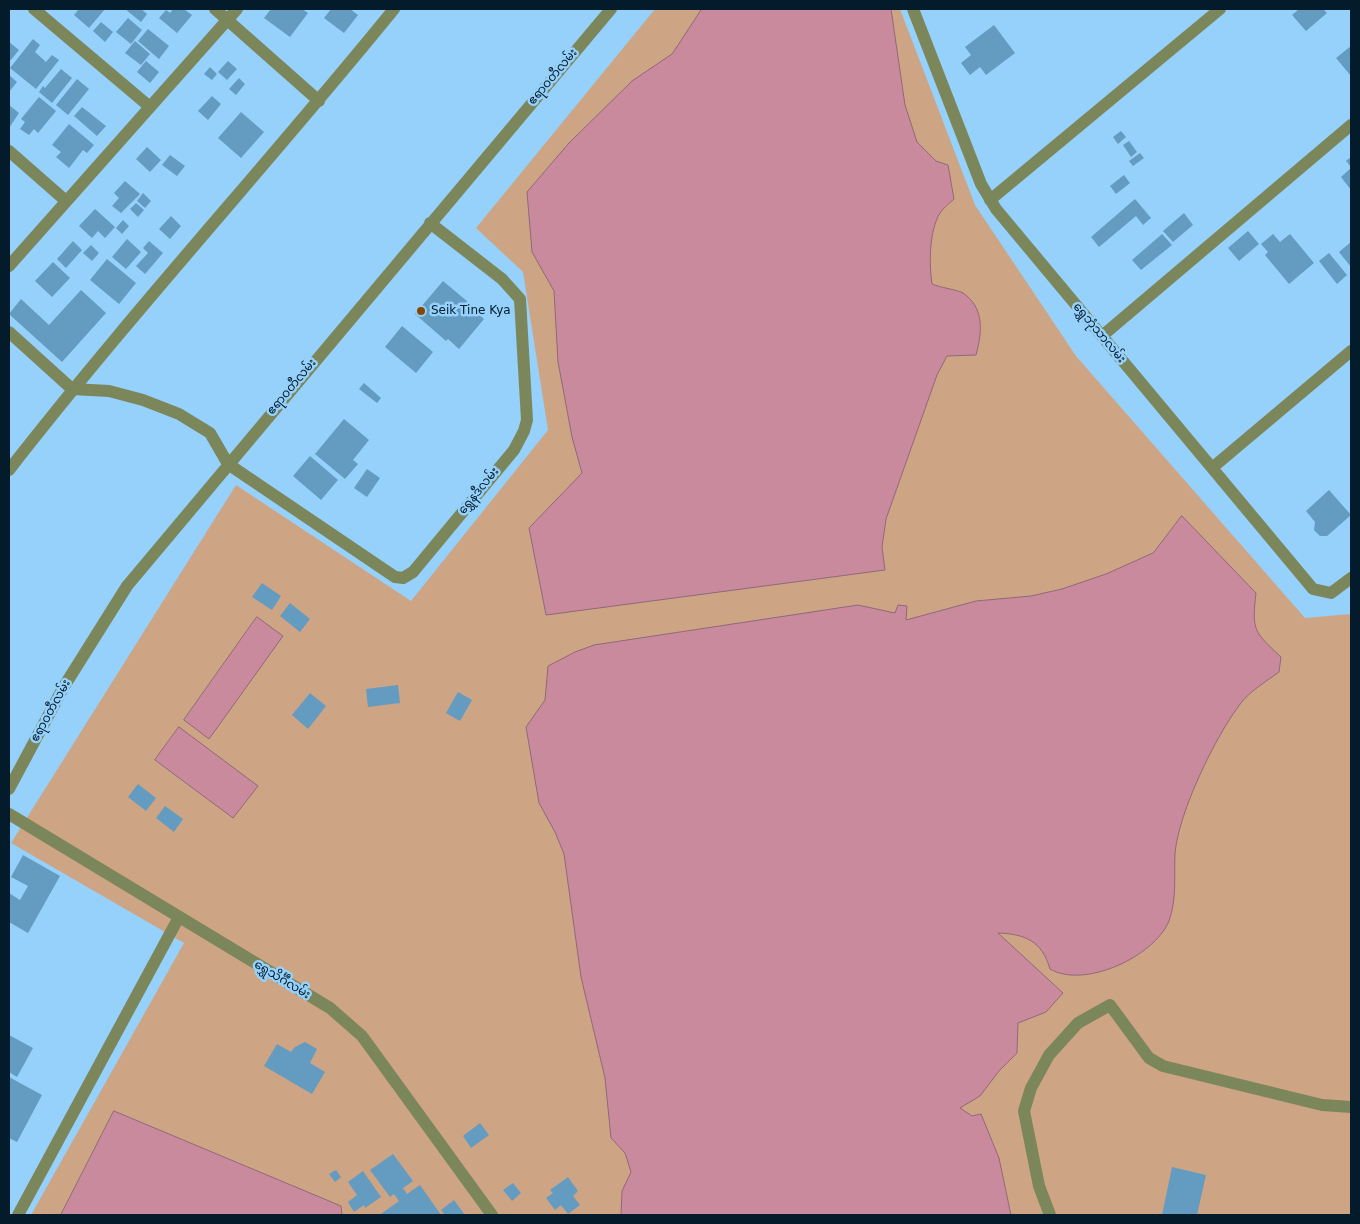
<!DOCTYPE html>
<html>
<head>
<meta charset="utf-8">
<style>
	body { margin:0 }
	#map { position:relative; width:1360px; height:1224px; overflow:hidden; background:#95d1fb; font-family:"DejaVu Sans",sans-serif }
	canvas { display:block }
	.frame { position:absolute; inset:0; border:10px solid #031b2a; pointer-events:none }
</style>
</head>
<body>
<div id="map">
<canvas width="1360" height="1224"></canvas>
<div class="frame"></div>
</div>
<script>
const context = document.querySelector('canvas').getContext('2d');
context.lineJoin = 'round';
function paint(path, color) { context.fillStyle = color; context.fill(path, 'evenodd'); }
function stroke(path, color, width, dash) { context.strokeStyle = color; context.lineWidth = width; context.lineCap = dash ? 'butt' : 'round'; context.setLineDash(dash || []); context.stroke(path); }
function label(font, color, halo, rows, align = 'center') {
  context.font = font + ' "DejaVu Sans","Noto Sans Myanmar",sans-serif'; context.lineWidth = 5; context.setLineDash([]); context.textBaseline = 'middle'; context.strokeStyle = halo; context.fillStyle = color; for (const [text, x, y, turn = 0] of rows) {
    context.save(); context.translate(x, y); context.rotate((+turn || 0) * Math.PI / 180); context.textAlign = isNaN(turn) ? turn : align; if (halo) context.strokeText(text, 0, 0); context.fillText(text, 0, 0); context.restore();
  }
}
paint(new Path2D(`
	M 655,9 L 900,9 L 975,205 L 1076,356 L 1305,618 L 1351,614 L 1351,1215 L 31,1215 L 184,943 L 11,843 L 236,485 L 411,601 L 548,430 L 523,272 L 476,228 Z`), '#cea584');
const water = new Path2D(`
	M 702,9 L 891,9 L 905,105 L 917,142 L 936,161 L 948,165 L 954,199 C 950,203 943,208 940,213 C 929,231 929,264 932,284 C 941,288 955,289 963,293 C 985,308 982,333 976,355 L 947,356 L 937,375 L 886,519 L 882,547 L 885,570 L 546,615 L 529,528 L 582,473 L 572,437 L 558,362 L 554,291 L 532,252 L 527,192 L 569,143 L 632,81 L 672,54 Z
	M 1182,516 L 1256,593 C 1252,630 1253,631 1281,657 L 1279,672 C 1267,681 1250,691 1241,703 C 1216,735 1178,813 1175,854 C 1174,875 1177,899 1169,921 C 1154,957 1084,989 1050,969 C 1042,941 1025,934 998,933 L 1063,993 L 1046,1012 L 1018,1023 L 1017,1053 L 999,1071 L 980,1096 L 960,1108 L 972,1116 L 981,1114 L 999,1158 L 1011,1215 L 621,1215 L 622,1191 L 631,1172 L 625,1153 L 611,1138 L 605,1078 L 581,977 L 564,854 L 555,832 L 539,803 L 526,727 L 545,700 L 548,666 L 575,652 L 594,645 L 858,605 L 895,613 L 898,605 L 907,606 L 906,620 L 976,601 L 1031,596 L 1062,589 L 1106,574 L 1153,553 Z
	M 257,617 L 283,636 L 209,739 L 184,720 Z
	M 179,727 L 258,786 L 233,818 L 155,760 Z
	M 114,1111 L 341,1206 L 342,1215 L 61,1215 Z`);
paint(water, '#ca8a9d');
stroke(water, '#8e697a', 1);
paint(new Path2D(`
	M 79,9 L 105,9 L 89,28 L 74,15 Z
	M 125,9 L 141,9 L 147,14 L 141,22 Z
	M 173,9 L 184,9 L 192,15 L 177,33 L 159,18 L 166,10 L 170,13 Z
	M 271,9 L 302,9 L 308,13 L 290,37 L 264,18 Z
	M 331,9 L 350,9 L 358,15 L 344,33 L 324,18 Z
	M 1299,9 L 1323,9 L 1327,13 L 1306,31 L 1292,15 Z
	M 128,18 L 142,30 L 131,44 L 116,32 Z
	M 101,22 L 113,32 L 105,42 L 93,31 Z
	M 994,25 L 1015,53 L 986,75 L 980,67 L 970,75 L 961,63 L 971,55 L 965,47 Z
	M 148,29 L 169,46 L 159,59 L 138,41 Z
	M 33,39 L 40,45 L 35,52 L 46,62 L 52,55 L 59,60 L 36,89 L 10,68 Z
	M 135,41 L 150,54 L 141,65 L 125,53 Z
	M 9,42 L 19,50 L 11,60 L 9,59 Z
	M 1351,46 L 1351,76 L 1336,58 Z
	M 146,61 L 159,72 L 150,83 L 137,72 Z
	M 228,61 L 237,69 L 227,80 L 218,72 Z
	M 210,67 L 217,74 L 212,80 L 204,74 Z
	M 61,69 L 72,78 L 52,103 L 39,92 L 43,86 L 45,88 Z
	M 9,75 L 17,82 L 9,92 Z
	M 239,78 L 245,84 L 236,95 L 229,89 Z
	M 77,79 L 89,89 L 68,115 L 56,105 Z
	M 212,96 L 221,104 L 208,120 L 198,111 Z
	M 39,97 L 56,111 L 38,133 L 34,129 L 29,135 L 20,129 L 25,122 L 21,119 Z
	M 9,105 L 19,113 L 9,128 Z
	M 82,107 L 106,126 L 97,136 L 74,116 Z
	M 241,112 L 264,132 L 241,158 L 218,138 Z
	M 69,124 L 94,145 L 87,153 L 83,150 L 69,168 L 56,157 L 61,152 L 52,145 Z
	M 1121,131 L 1126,137 L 1118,144 L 1113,137 Z
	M 1129,141 L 1137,152 L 1131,157 L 1123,145 Z
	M 147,147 L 161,160 L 150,172 L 136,159 Z
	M 1140,153 L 1144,158 L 1133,166 L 1129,161 Z
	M 170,155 L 185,166 L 177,176 L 162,165 Z
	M 1351,157 L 1351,167 L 1346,161 Z
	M 1351,168 L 1351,190 L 1341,177 Z
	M 1124,175 L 1130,183 L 1116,194 L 1110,186 Z
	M 125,181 L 140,194 L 121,213 L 112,206 L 119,198 L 114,193 Z
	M 143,193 L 151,201 L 145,208 L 137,201 Z
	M 1135,199 L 1151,218 L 1143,225 L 1136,216 L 1099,247 L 1091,237 Z
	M 136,203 L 144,210 L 138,217 L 130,209 Z
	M 95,209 L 115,227 L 105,238 L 98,231 L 92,238 L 79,226 Z
	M 1184,213 L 1193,225 L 1173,242 L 1163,231 Z
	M 171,216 L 181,226 L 170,239 L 159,229 Z
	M 123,220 L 129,226 L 122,234 L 116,228 Z
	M 1248,231 L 1259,244 L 1239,261 L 1228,248 Z
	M 1162,234 L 1172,245 L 1141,270 L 1132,260 Z
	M 1273,234 L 1280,242 L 1290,234 L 1314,263 L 1289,284 L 1265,255 L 1268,252 L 1261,244 Z
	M 127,239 L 141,252 L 126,269 L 112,257 Z
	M 73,241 L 82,250 L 66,268 L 57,259 Z
	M 149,241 L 163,253 L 145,274 L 136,266 L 148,253 L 143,248 Z
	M 1351,242 L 1351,267 L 1339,252 Z
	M 91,245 L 99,253 L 92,261 L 83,253 Z
	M 1329,253 L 1347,275 L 1337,284 L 1319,261 Z
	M 107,259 L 136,283 L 119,304 L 90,280 Z
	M 53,262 L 70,278 L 52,297 L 35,281 Z
	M 443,281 L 474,307 L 472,309 L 484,319 L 459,349 L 448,339 L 446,341 L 415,314 Z
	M 81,290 L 106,313 L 62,362 L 9,314 L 21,299 L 49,325 Z
	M 402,326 L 433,352 L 416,373 L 385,347 Z
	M 364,383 L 381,398 L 377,403 L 359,389 Z
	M 344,419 L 369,440 L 353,460 L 358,464 L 345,479 L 315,454 Z
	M 310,456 L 338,480 L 321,500 L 293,476 Z
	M 367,469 L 380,478 L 367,497 L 354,488 Z
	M 1329,490 L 1351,515 L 1327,536 L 1320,536 L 1314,530 L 1315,522 L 1306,511 Z
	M 262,583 L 281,596 L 272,610 L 252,597 Z
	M 290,603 L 310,619 L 300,632 L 280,616 Z
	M 398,685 L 400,703 L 368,707 L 366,689 Z
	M 458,692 L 472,700 L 460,721 L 446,713 Z
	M 310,693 L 326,706 L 308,729 L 292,715 Z
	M 138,784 L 156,798 L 146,811 L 128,797 Z
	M 165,806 L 183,819 L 174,832 L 156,818 Z
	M 23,855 L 60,876 L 28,933 L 9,922 L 9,893 L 20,900 L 28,886 L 11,877 Z
	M 9,1035 L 33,1048 L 17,1077 L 9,1072 Z
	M 305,1042 L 317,1049 L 310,1063 L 325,1072 L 312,1094 L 264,1066 L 277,1044 L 291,1052 L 295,1047 Z
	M 9,1077 L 42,1095 L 17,1142 L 9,1138 Z
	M 480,1123 L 489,1135 L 471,1148 L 463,1136 Z
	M 393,1154 L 413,1181 L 403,1188 L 407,1194 L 420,1185 L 441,1215 L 383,1215 L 381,1214 L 399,1201 L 394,1194 L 390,1197 L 370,1170 Z
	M 1172,1167 L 1206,1175 L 1197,1215 L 1162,1215 Z
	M 336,1170 L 341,1177 L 335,1182 L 329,1174 Z
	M 363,1171 L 381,1197 L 365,1208 L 364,1205 L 354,1212 L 348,1202 L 357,1195 L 348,1182 Z
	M 568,1177 L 578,1191 L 573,1196 L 580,1205 L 568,1214 L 561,1205 L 555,1210 L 546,1198 L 553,1193 L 550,1190 Z
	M 513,1183 L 521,1193 L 512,1201 L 503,1190 Z
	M 454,1200 L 465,1215 L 445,1215 L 441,1210 Z`), '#639bc1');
stroke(new Path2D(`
	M 34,9 L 150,107
	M 215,9 L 319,101
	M 913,9 L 981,184 L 996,209 L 1313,589 L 1331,593 L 1351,578
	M 9,151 L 66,201
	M 990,200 L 1220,9
	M 9,266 L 237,9
	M 9,332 L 72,389 L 109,391 L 143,400 L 179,414 L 210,433 L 228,464 L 395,577 L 403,578 L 413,572 L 514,450 L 524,431 L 527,420 L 520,299 L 502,279 L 430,223
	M 1102,336 L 1351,125
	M 1212,468 L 1351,351
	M 9,470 C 132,312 268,164 394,9
	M 9,789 L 63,688 L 127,586 L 611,9
	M 9,814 L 330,1008 L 362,1036 L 492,1215
	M 18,1215 L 179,917
	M 1050,1215 L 1039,1186 L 1024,1111 L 1031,1088 L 1049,1055 L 1078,1023 L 1110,1005 L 1149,1058 L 1163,1066 L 1322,1105 L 1351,1107`), '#7c865b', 12);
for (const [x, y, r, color] of [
	[421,311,5,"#834702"]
]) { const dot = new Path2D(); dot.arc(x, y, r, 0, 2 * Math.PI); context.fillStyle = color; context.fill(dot); stroke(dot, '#95d1fb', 2); }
label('12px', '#031b2a', '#95d1fb', [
	["ဧရာဝတီလမ်း",553,77,-50],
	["ရွှေဘုံသာလမ်း",1099,333,50],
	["ဧရာဝတီလမ်း",292,387,-50],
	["ရွှေနဒီလမ်း",479,491,-51],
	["ဧရာဝတီလမ်း",51,711,-61],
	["ရွှေသိင်္ဂီလမ်း",282,980,31]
]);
label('12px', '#031b2a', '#95d1fb', [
	["Seik Tine Kya",431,311]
], 'left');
</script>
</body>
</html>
